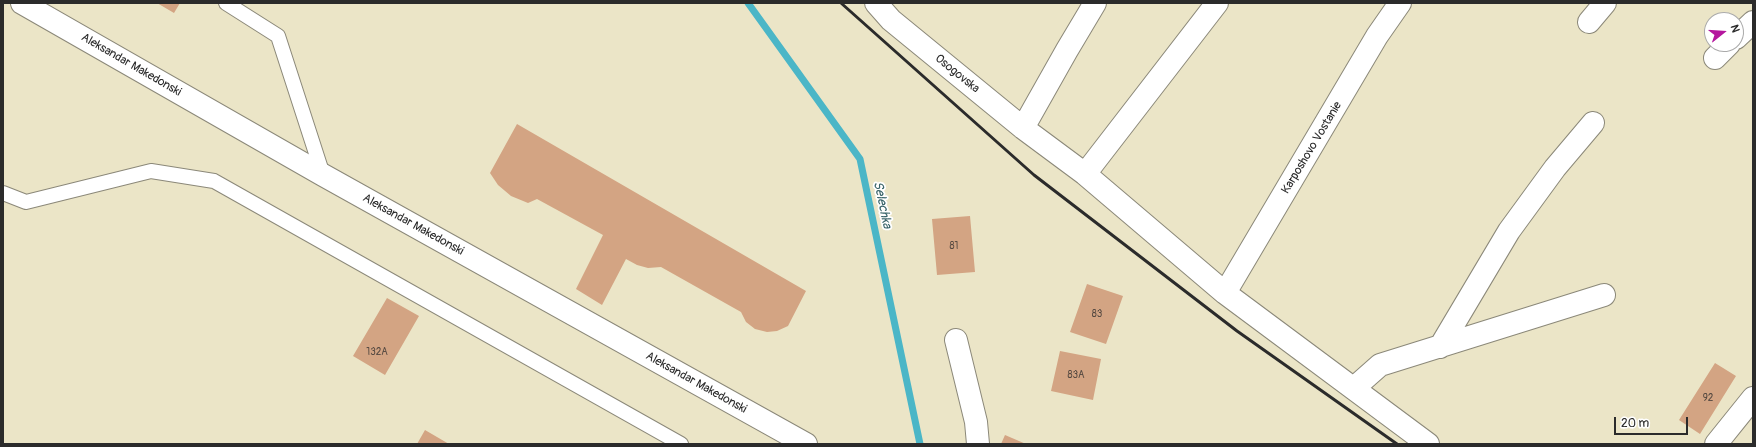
<!DOCTYPE html>
<html>
<head>
<meta charset="utf-8">
<style>
	body { margin:0 }
	#map { position:relative; width:1756px; height:447px; overflow:hidden; background:#ebe5c7; font-family:Pangolin,sans-serif }
	canvas { display:block }
	.frame { position:absolute; inset:0; border:4px solid #2b2b2b; pointer-events:none }
	.north { position:absolute; left:1704px; top:12px; width:40px; height:40px; box-sizing:border-box; background:#fff; border:1px solid #aaa; border-radius:50%; rotate:73deg; font-size:11px; font-weight:700; line-height:16px; text-align:center; color:#2b2b2b }
	.north::after { content:''; display:block; margin:auto; width:14px; height:18px; background:#b5179e; clip-path:polygon(50% 0,100% 100%,50% 72%,0 100%) }
	.scale { position:absolute; left:1614px; top:417px; width:74px; height:18px; box-sizing:border-box; border:2px solid #2b2b2b; border-top:0; padding-left:5px; font-size:12px; line-height:14px; white-space:nowrap; color:#2b2b2b; -webkit-text-stroke:3px #fff; paint-order:stroke }
</style>
</head>
<body>
<div id="map">
<canvas width="1756" height="447"></canvas>
<div class="frame"></div>
<div class="north">N</div>
<div class="scale">20 m</div>
</div>
<script>
const context = document.querySelector('canvas').getContext('2d');
context.lineJoin = 'round';
function stroke(path, color, width, dash) { context.strokeStyle = color; context.lineWidth = width; context.lineCap = dash ? 'butt' : 'round'; context.setLineDash(dash || []); context.stroke(path); }
function paint(path, color) { context.fillStyle = color; context.fill(path, 'evenodd'); }
function label(font, color, halo, rows, align = 'center') {
  context.font = font + ' Pangolin,sans-serif'; context.lineWidth = 3.5; context.setLineDash([]); context.textBaseline = 'middle'; context.strokeStyle = halo; context.fillStyle = color; for (const [text, x, y, turn = 0] of rows) {
    context.save(); context.translate(x, y); context.rotate((+turn || 0) * Math.PI / 180); context.textAlign = isNaN(turn) ? turn : align; if (halo) context.strokeText(text, 0, 0); context.fillText(text, 0, 0); context.restore();
  }
}
stroke(new Path2D(`
	M 748,3 L 860,159 L 920,444`), '#4bb6c7', 7);
paint(new Path2D(`
	M 157,3 L 180,3 L 174,13 Z
	M 517,124 L 806,291 L 788,326 L 777,331 L 767,332 L 755,329 L 746,322 L 741,312 L 661,267 L 648,268 L 637,265 L 626,259 L 602,305 L 576,289 L 603,235 L 537,199 L 528,203 L 511,196 L 498,185 L 490,173 Z
	M 970,216 L 975,272 L 937,275 L 932,219 Z
	M 1087,284 L 1123,296 L 1106,344 L 1070,332 Z
	M 387,298 L 419,316 L 385,375 L 353,356 Z
	M 1060,351 L 1101,359 L 1093,400 L 1051,391 Z
	M 1715,363 L 1736,376 L 1700,434 L 1679,420 Z
	M 425,430 L 449,444 L 417,444 Z
	M 1005,435 L 1026,444 L 1001,444 Z`), '#d3a483');
const service = new Path2D(`
	M 226,3 L 278,36 L 323,175
	M 3,193 L 26,202 L 151,171 L 214,181 L 681,444`);
const minor = new Path2D(`
	M 876,3 L 891,20 L 1023,128 L 1085,174 L 1225,293 L 1428,444
	M 1589,22 L 1605,3
	M 1736,38 L 1753,22
	M 1715,58 L 1729,44
	M 1023,128 L 1067,50 L 1095,3
	M 1085,174 L 1217,3
	M 1225,293 L 1377,36 L 1400,3
	M 956,340 L 976,422 L 978,444
	M 1440,347 L 1509,231 L 1555,168 L 1593,123
	M 1354,388 L 1380,365 L 1604,295`);
const secondary = new Path2D(`
	M 22,3 L 323,175 L 806,444
	M 1716,444 L 1753,398`);
stroke(service, '#8b8879', 16);
stroke(minor, '#8b8879', 24);
stroke(secondary, '#8b8879', 24);
stroke(service, '#fff', 14);
stroke(minor, '#fff', 22);
stroke(secondary, '#fff', 22);
stroke(new Path2D(`
	M 841,3 L 1034,175 L 1237,331 L 1397,444`), '#2b2b2b', 3);
label('10px', '#554941', null, [
	["81",954,246],
	["83",1097,314],
	["132А",377,352],
	["83А",1076,375],
	["92",1708,398]
]);
label('12px', '#2b2b2b', '#fff', [
	["Aleksandar Makedonski",131,65,30],
	["Osogovska",957,74,39],
	["Karposhovo Vostanie",1312,148,-59],
	["Aleksandar Makedonski",413,225,29],
	["Aleksandar Makedonski",696,383,29]
]);
label('italic 13px', '#386369', '#fff', [
	["Selechka",882,205,78]
]);
</script>
</body>
</html>
